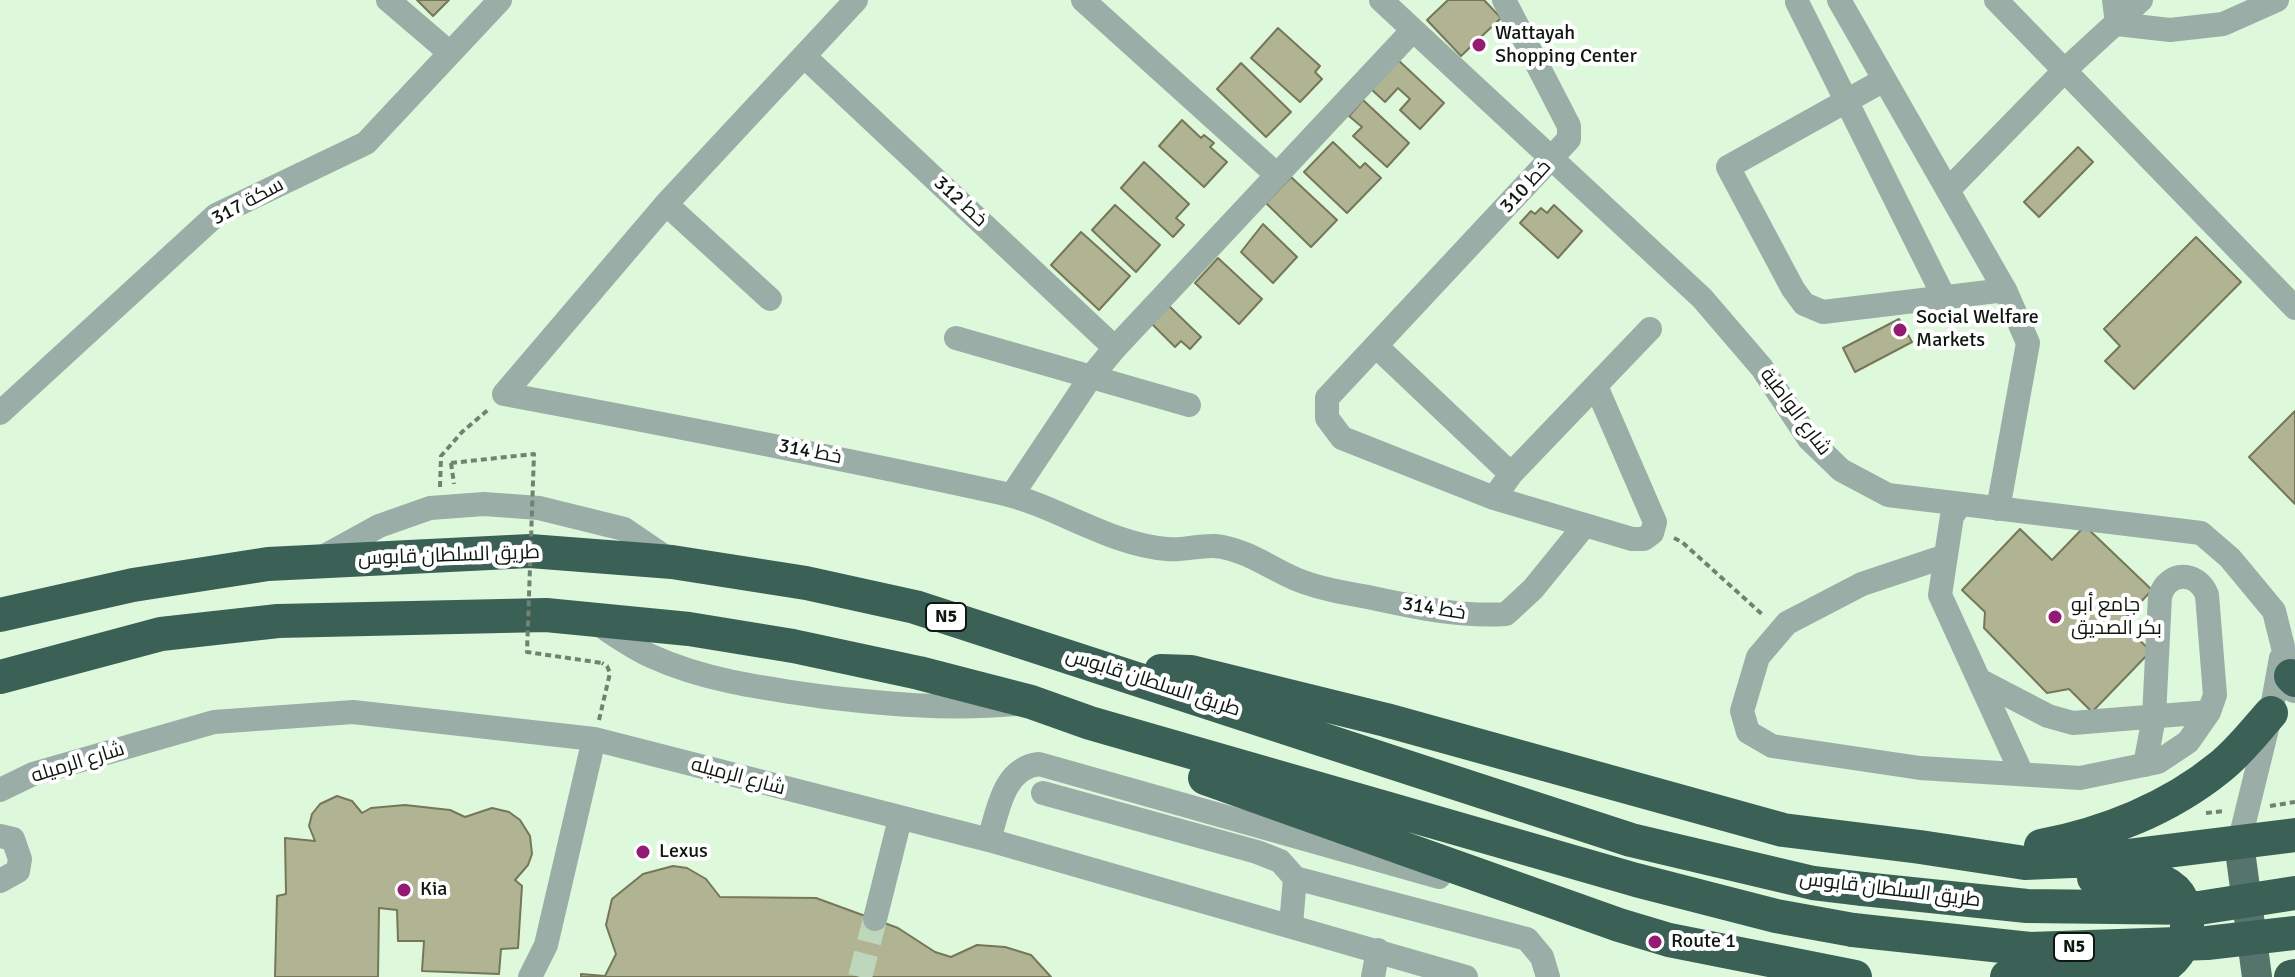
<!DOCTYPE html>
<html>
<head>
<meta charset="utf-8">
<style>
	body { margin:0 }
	canvas { display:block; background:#ddf8db }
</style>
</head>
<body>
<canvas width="2295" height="977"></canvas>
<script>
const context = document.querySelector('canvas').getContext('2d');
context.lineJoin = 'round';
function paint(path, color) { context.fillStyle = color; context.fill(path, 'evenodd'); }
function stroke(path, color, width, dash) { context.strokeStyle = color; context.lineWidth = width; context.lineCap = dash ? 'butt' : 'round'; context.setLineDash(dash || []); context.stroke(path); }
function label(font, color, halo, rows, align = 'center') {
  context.font = font + ' Signika,Cairo,sans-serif'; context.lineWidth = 8; context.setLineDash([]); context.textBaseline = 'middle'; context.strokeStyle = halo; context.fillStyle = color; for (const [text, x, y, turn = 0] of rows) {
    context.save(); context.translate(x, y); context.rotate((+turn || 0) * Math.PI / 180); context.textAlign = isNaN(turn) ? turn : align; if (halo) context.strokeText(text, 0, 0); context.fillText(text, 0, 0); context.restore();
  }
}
const building = new Path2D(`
	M 417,0 L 449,0 L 433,16 Z
	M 1448,0 L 1484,0 L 1501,18 L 1461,56 L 1427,20 Z
	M 1278,28 L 1320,66 L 1315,72 L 1322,79 L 1300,102 L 1251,58 Z
	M 1397,59 L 1444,103 L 1420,129 L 1400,110 L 1410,99 L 1398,88 L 1385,102 L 1370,88 Z
	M 1241,63 L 1291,112 L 1266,137 L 1217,89 Z
	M 1363,100 L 1409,143 L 1387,167 L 1353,136 L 1362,127 L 1349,116 Z
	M 1182,120 L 1201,138 L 1204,135 L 1214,143 L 1210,147 L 1227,162 L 1204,187 L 1159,146 Z
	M 1333,142 L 1360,168 L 1365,163 L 1381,178 L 1347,213 L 1304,172 Z
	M 2078,147 L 2093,162 L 2039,217 L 2024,202 Z
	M 1144,162 L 1189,204 L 1176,218 L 1184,225 L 1173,237 L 1121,188 Z
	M 1291,177 L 1337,220 L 1311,247 L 1266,203 Z
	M 1115,205 L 1160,245 L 1136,272 L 1092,230 Z
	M 1554,205 L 1582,231 L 1558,258 L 1520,223 L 1531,211 L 1535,214 L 1541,208 L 1547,213 Z
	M 1263,224 L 1297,257 L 1273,283 L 1241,252 Z
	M 1081,232 L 1130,276 L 1099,310 L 1051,265 Z
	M 2196,237 L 2241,282 L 2134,389 L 2105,361 L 2120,346 L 2104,329 Z
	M 1218,258 L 1262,299 L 1239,324 L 1195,283 Z
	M 1169,306 L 1201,337 L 1190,349 L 1181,341 L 1175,347 L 1152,324 Z
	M 1899,319 L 1912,342 L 1855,372 L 1843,348 Z
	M 2295,411 L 2295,504 L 2249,457 Z
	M 2085,526 L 2152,590 L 2121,623 L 2151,651 L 2092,712 L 2069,689 L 2047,693 L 1984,628 L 1985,612 L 1962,590 L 2020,529 L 2052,560 Z
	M 337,796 L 352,801 L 362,813 L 371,808 L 405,805 L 450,810 L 465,817 L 492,808 L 509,812 L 520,820 L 530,836 L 532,854 L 528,865 L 515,880 L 522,886 L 518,948 L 501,949 L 499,974 L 422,971 L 424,941 L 398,941 L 397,910 L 379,908 L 378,977 L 275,977 L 277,896 L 286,894 L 285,838 L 315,841 L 309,826 L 312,814 L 320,804 Z
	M 673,866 L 687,868 L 706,879 L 720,897 L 816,898 L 898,928 L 935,952 L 951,957 L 977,945 L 1005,947 L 1031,955 L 1051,977 L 581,977 L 581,974 L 605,976 L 616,954 L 606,925 L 612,899 L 643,874 Z`);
paint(building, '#b1b492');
stroke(building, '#757758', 2);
stroke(new Path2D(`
	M 860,977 L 875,919`), '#bed6bc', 24, [24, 12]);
stroke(new Path2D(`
	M 451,463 L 454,484
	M 440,487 L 441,456 L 462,432 L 489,409
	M 1674,538 L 1682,542 L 1764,616
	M 599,720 L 610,673 L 607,666 L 602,663
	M 2270,806 L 2295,802
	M 2206,813 L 2225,811`), '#718270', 4, [6, 4]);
stroke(new Path2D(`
	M 388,0 L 450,53
	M 856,0 L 666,204 L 504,394 C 670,425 836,457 1001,493 C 1058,506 1108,544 1167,549 C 1182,551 1199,545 1215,546 C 1246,549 1271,569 1298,580 C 1321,589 1345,593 1368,597 C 1414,607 1459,617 1506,614 L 1533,589 L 1585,525
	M 1083,0 L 1277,175
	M 1381,0 L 1702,298 L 1762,368 L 1809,439 L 1841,470 L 1888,495 L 2201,533 L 2230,558 L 2274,611 L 2294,691
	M 1504,0 L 1569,126 L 1569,139 L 1327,398 L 1327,418 L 1342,438 L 1494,498 L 1632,539 L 1644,539 L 1652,533 L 1655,522 L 1596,386
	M 1839,0 L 2006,292 L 2028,343 L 1998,509
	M 1996,0 L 2295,308
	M 2114,0 L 2117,24 L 2170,30 L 2223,24 L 2277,0
	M 1797,2 L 1944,297
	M 804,56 L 1115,348
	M 1884,80 L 1728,167 L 1793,289 L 1804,304 L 1823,312 L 2005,290
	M 1948,190 L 2066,69 L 2141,0
	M 666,204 L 770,299
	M 956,338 L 1189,405
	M 1376,346 L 1511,474
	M 0,413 L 216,215 L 366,143 L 500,0
	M 1012,495 L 1090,378 L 1115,348 L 1413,30
	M 1494,498 L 1511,474 L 1650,329
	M 1961,504 L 1952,516 L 1940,595 L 2022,774
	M 1946,556 L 1862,584 L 1787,623 L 1758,657 L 1742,711 L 1748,732 L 1772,746 L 1920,768 L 2080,778 L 2158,762 L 2188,742 L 2209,712 L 2215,695 L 2207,595 C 2197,570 2168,571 2160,596 L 2154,717 L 2145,765
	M 319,559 L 379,526 L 430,508 L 484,504 L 539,508 L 624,529 L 671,561
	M 598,624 C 615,635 633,648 651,656 C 703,680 762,688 818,696 C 883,704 949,710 1015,704
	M 1979,680 L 2048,716 L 2073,723 L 2209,712
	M 0,790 L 33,774 L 214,722 L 353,712 L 594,739 L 989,840 L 1466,977
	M 1043,793 L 1257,852 L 1280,861 L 1295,878
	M 0,836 L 13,839 L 20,859 L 18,871 L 0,881
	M 989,840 C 998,811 1003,768 1039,764 L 1439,877
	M 2239,843 L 2271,713 L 2281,658
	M 875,919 L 900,819
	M 1291,925 L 1295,878 L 1527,939 L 1542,957 L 1548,977
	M 530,977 L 546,945 L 594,739
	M 1373,977 L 1378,950`), '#9bada7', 24);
stroke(new Path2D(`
	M 2239,843 L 2257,977`), '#55756c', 30);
stroke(new Path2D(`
	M 0,615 L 133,585 L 268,564 L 530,551 L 672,562 L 806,583 L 915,607 L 1631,840 L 1813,883 L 1863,889
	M 1161,671 L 1191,672 L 1386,720 L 1783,830 L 1920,847 L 2025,863 L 2095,860 L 2295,835
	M 2291,676 L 2295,680
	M 0,677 L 161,634 L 278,621 L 546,615 L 689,629 L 793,646 L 919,673 L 1031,702 L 1090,723 L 1636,880 L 1776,916 L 1853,930
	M 1205,778 L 1619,925 L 1669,940 L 1855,977
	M 2041,846 C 2105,834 2170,808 2220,767 C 2239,752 2255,731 2271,713
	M 2007,977 L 2019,969 L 2156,970 C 2192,958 2200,899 2163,882 C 2143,873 2115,878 2094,878
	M 2291,977 L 2295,976`), '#3b6157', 34);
stroke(new Path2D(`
	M 451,463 L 534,454 L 527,652 L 602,663`), '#718270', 4, [6, 4]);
stroke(new Path2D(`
	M 1863,889 L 2027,906 L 2199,908 L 2295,893
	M 1853,930 L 2030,949 L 2207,943 L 2295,933`), '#3b6157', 34);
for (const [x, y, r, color] of [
	[1479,45,8,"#951a74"],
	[1900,330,8,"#951a74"],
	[2055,617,8,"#951a74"],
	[643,852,8,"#951a74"],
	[404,890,8,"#951a74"],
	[1655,942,8,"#951a74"]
]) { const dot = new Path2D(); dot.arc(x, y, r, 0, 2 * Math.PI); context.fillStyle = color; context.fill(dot); stroke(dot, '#fff', 3); }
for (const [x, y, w] of [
	[946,617,40],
	[2074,947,40]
]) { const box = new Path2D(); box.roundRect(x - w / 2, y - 14, w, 28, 6); context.fillStyle = '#fff'; context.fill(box); stroke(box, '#0f180f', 2); }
label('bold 18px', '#0f180f', null, [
	["N5",946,617],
	["N5",2074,947]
]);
label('20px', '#0f180f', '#fff', [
	["Wattayah",1495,34],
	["Shopping Center",1495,57],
	["Social Welfare",1916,318],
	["Markets",1916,341],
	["جامع أبو",2071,606],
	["بكر الصديق",2071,629],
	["Lexus",659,852],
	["Kia",420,890],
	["Route 1",1671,942]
], 'left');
label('20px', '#0f180f', '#fff', [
	["خط 310",1526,187,-47],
	["سكة 317",248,202,-28],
	["خط 312",960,202,43],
	["شارع الواطية",1795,412,53],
	["خط 314",810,452,11],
	["طريق السلطان قابوس",449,556,-2],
	["خط 314",1434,609,9],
	["طريق السلطان قابوس",1153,683,18],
	["شارع الرميله",78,763,-17],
	["شارع الرميله",738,777,15],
	["طريق السلطان قابوس",1890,890,7]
]);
</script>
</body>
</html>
